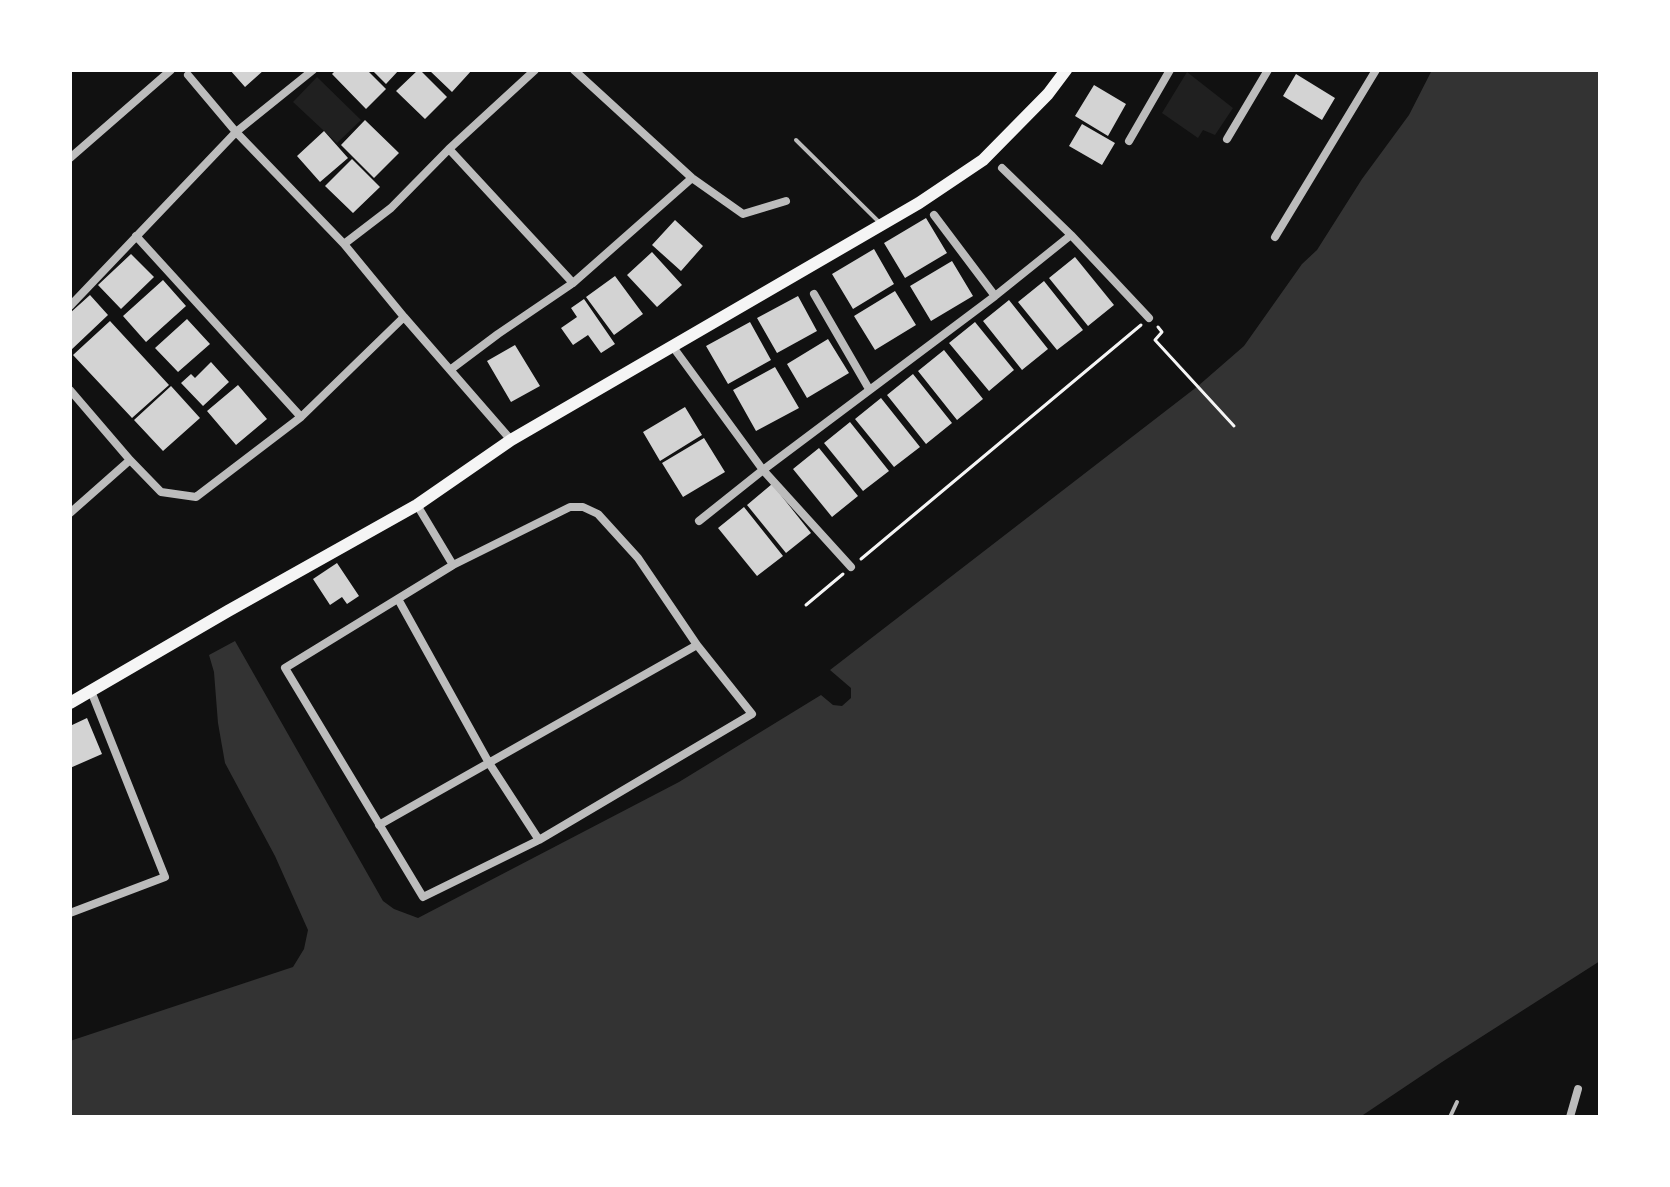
<!DOCTYPE html>
<html>
<head>
<meta charset="utf-8">
<style>
	body { margin:0 }
	#map { position:relative; width:1670px; height:1187px; overflow:hidden; background:#111; font-family:Signika,sans-serif }
	canvas { display:block }
	.frame { position:absolute; inset:0; border:72px solid #fff; pointer-events:none }
</style>
</head>
<body>
<div id="map">
<canvas width="1670" height="1187"></canvas>
<div class="frame"></div>
</div>
<script>
const context = document.querySelector('canvas').getContext('2d');
context.lineJoin = 'round';
function paint(path, color) { context.fillStyle = color; context.fill(path, 'evenodd'); }
function stroke(path, color, width, dash) { context.strokeStyle = color; context.lineWidth = width; context.lineCap = dash ? 'butt' : 'round'; context.setLineDash(dash || []); context.stroke(path); }
paint(new Path2D(`
	M 1187,72 L 1233,108 L 1215,135 L 1203,130 L 1198,138 L 1162,113 Z
	M 317,77 L 361,120 L 337,143 L 293,102 Z`), '#202020');
paint(new Path2D(`
	M 1432,70 L 1600,70 L 1600,961 L 1442,1062 L 1360,1117 L 70,1117 L 70,1041 L 293,967 L 304,949 L 308,930 L 275,856 L 225,763 L 218,723 L 214,672 L 209,655 L 235,641 L 383,901 L 394,909 L 418,918 L 679,782 L 821,695 L 833,705 L 842,706 L 851,698 L 851,688 L 830,670 L 1198,386 L 1244,346 L 1302,264 L 1317,250 L 1362,179 L 1409,115 Z`), '#333');
paint(new Path2D(`
	M 230,70 L 264,70 L 245,87 Z
	M 336,70 L 367,70 L 386,89 L 366,109 L 332,74 Z
	M 372,70 L 399,70 L 386,84 Z
	M 418,70 L 420,70 L 447,97 L 425,119 L 396,91 Z
	M 429,70 L 472,70 L 452,92 Z
	M 1296,74 L 1335,98 L 1322,120 L 1283,96 Z
	M 1094,85 L 1126,104 L 1108,136 L 1075,116 Z
	M 365,120 L 399,153 L 374,178 L 341,145 Z
	M 1082,124 L 1115,143 L 1102,165 L 1069,146 Z
	M 324,131 L 348,158 L 320,182 L 297,156 Z
	M 352,159 L 380,187 L 353,213 L 325,186 Z
	M 926,218 L 947,253 L 905,278 L 884,243 Z
	M 675,220 L 703,246 L 681,271 L 652,245 Z
	M 874,249 L 894,284 L 853,309 L 832,274 Z
	M 652,252 L 682,285 L 657,307 L 627,275 Z
	M 131,254 L 154,277 L 121,309 L 98,285 Z
	M 1075,257 L 1114,305 L 1088,326 L 1049,278 Z
	M 952,261 L 973,296 L 931,321 L 910,286 Z
	M 615,276 L 643,314 L 614,335 L 586,297 Z
	M 163,280 L 186,306 L 146,342 L 123,316 Z
	M 1044,281 L 1083,330 L 1057,350 L 1018,302 Z
	M 895,291 L 916,325 L 875,350 L 854,316 Z
	M 90,295 L 108,315 L 70,351 L 70,313 Z
	M 798,296 L 817,331 L 777,353 L 757,318 Z
	M 584,299 L 615,344 L 601,353 L 588,335 L 573,345 L 561,328 L 577,317 L 571,308 Z
	M 1009,300 L 1048,349 L 1022,370 L 983,321 Z
	M 187,319 L 210,344 L 178,372 L 155,348 Z
	M 110,321 L 169,385 L 132,418 L 73,355 Z
	M 750,322 L 771,360 L 728,384 L 706,346 Z
	M 975,322 L 1014,370 L 989,391 L 949,343 Z
	M 828,339 L 849,373 L 807,398 L 787,364 Z
	M 515,345 L 540,386 L 511,402 L 487,361 Z
	M 944,350 L 983,399 L 957,420 L 918,371 Z
	M 211,362 L 229,382 L 203,406 L 181,383 L 191,374 L 195,378 Z
	M 775,367 L 799,408 L 756,431 L 733,390 Z
	M 913,374 L 952,423 L 926,444 L 887,395 Z
	M 238,385 L 267,419 L 236,445 L 207,411 Z
	M 171,386 L 200,418 L 163,451 L 134,420 Z
	M 881,398 L 920,447 L 894,467 L 855,419 Z
	M 685,407 L 702,435 L 660,461 L 643,432 Z
	M 850,422 L 889,471 L 863,491 L 824,443 Z
	M 704,438 L 725,472 L 683,497 L 662,463 Z
	M 819,448 L 858,496 L 832,517 L 793,469 Z
	M 772,484 L 811,533 L 786,553 L 747,505 Z
	M 744,507 L 783,556 L 757,576 L 718,528 Z
	M 337,563 L 359,596 L 347,604 L 342,597 L 330,605 L 313,579 Z
	M 87,718 L 102,754 L 70,768 L 70,726 Z`), '#d3d3d3');
stroke(new Path2D(`
	M 1158,327 L 1162,332 L 1155,340 L 1234,426
	M 861,559 L 1141,325
	M 806,605 L 843,574`), '#f5f5f5', 3);
stroke(new Path2D(`
	M 796,140 L 880,223
	M 1450,1117 L 1457,1102`), '#bcbcbc', 4);
stroke(new Path2D(`
	M 574,70 L 692,178 L 743,214 L 786,201
	M 188,75 L 236,132 L 344,244 L 404,317 L 511,440
	M 1227,139 L 1268,70
	M 1129,141 L 1170,70
	M 449,149 L 535,70
	M 70,158 L 171,70
	M 1002,168 L 1071,235 L 1149,318
	M 934,215 L 995,296
	M 136,236 L 301,417
	M 1275,237 L 1376,70
	M 344,244 L 391,208 L 449,149 L 573,283
	M 814,294 L 869,389
	M 70,306 L 236,132 L 313,70
	M 673,347 L 763,470 L 995,296 L 1071,235
	M 450,370 L 498,334 L 573,283 L 692,178
	M 70,390 L 130,460 L 161,492 L 196,497 L 301,417 L 404,317
	M 417,505 L 453,565
	M 570,507 L 583,507 L 598,514 L 638,558 L 697,645 L 752,714 L 539,840 L 423,897 L 285,668 L 453,565 Z
	M 70,513 L 130,460
	M 699,521 L 763,470 L 851,567
	M 398,599 L 489,763 L 539,840
	M 379,825 L 697,645
	M 70,913 L 165,877 L 91,691
	M 1570,1117 L 1578,1089`), '#bcbcbc', 8);
stroke(new Path2D(`
	M 70,703 L 228,611 L 417,505 L 511,440 L 919,203 L 983,160 L 1048,94 L 1066,70`), '#f5f5f5', 12);
</script>
</body>
</html>
